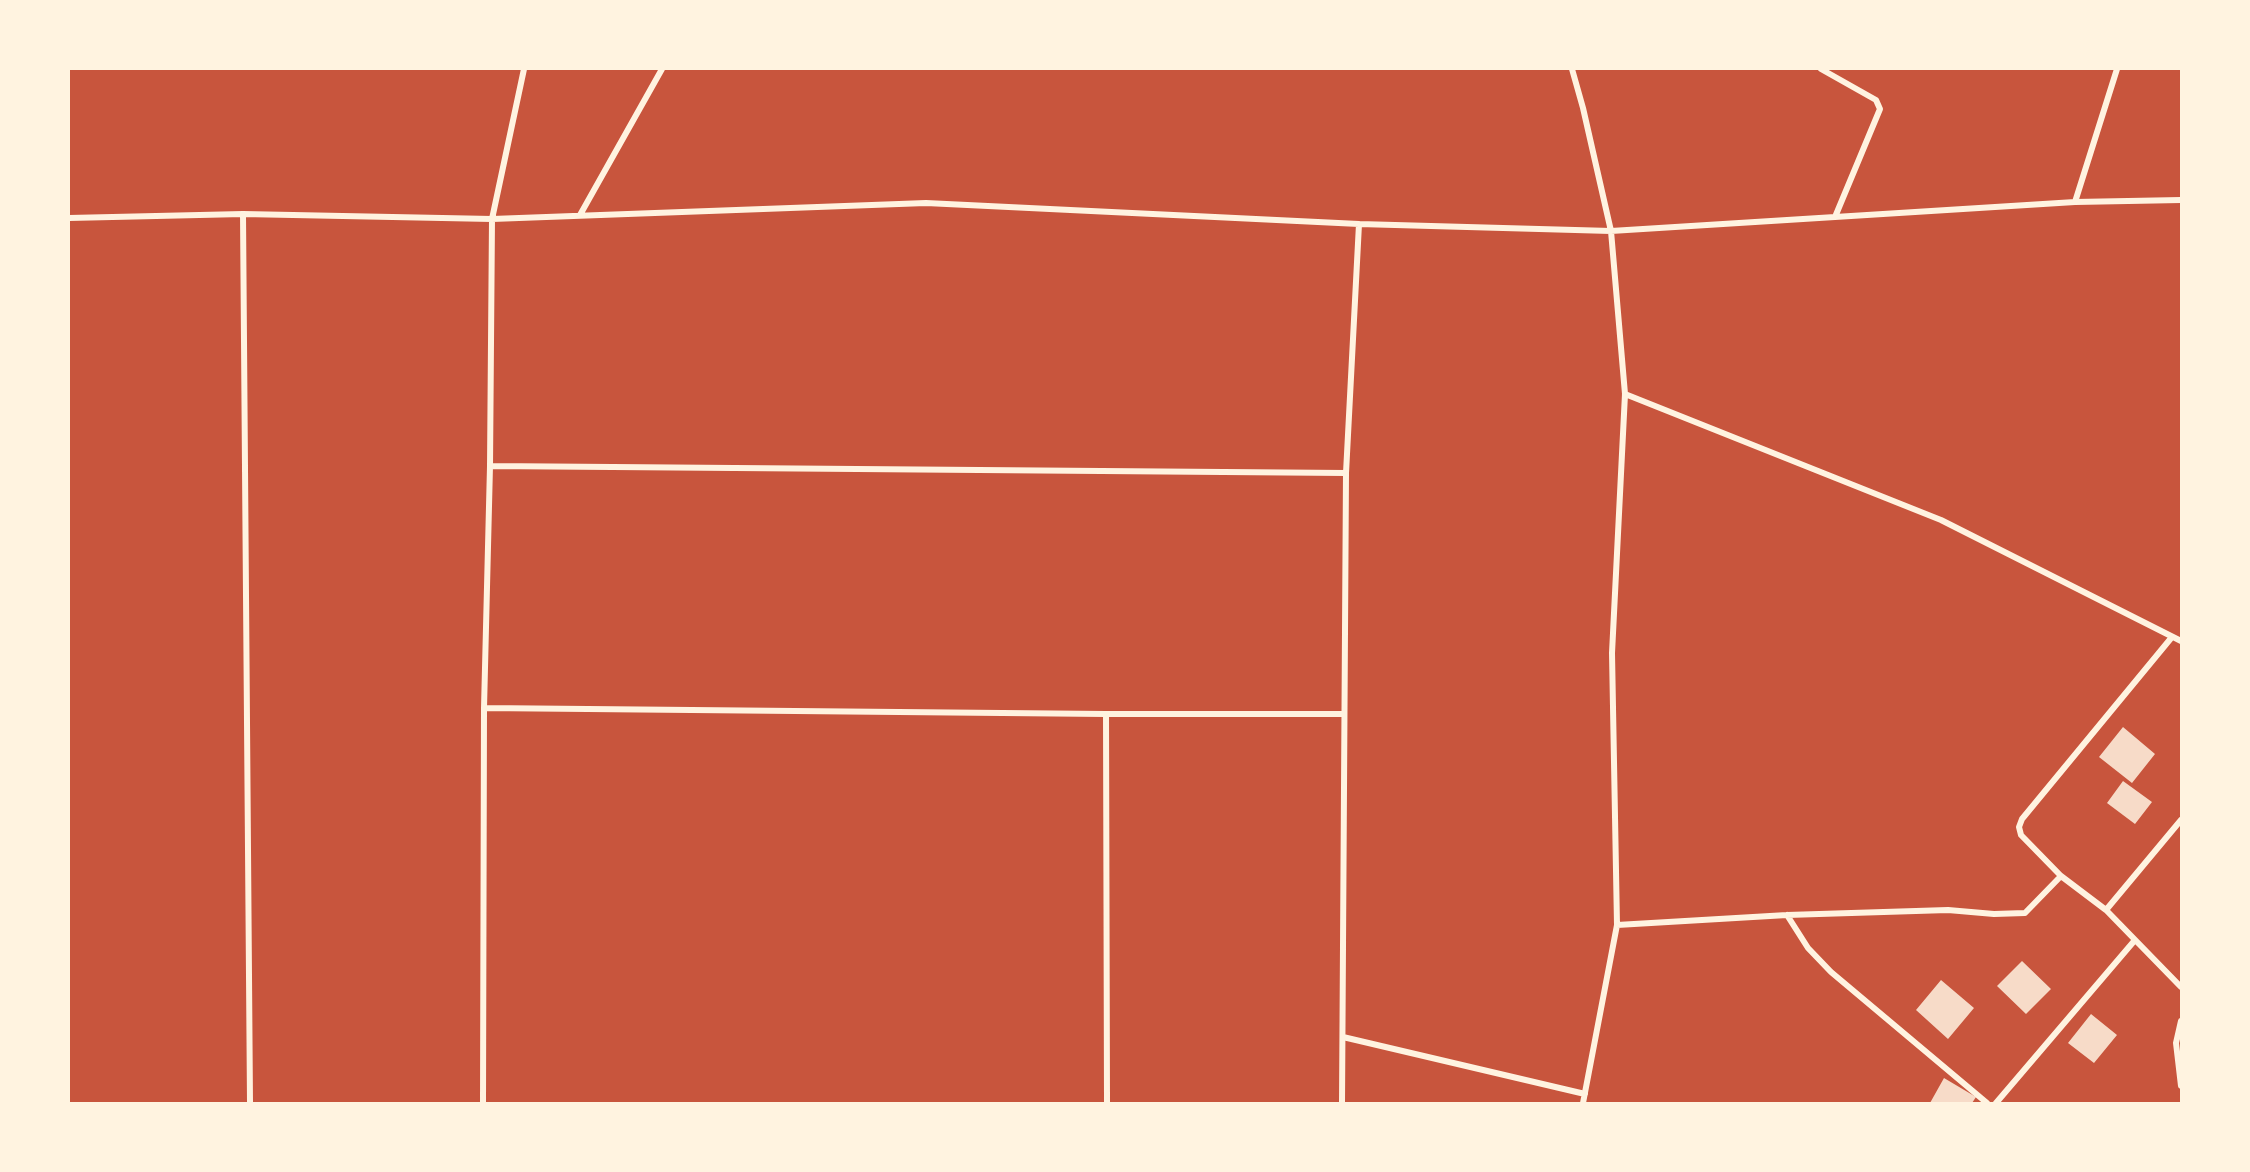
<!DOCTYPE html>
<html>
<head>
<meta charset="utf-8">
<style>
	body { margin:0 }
	#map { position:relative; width:2250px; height:1172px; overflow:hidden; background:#c8553d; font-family:"Alegreya Sans",sans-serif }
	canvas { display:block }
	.frame { position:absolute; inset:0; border:70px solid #fff3e0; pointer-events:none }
</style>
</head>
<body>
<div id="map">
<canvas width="2250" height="1172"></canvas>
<div class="frame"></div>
</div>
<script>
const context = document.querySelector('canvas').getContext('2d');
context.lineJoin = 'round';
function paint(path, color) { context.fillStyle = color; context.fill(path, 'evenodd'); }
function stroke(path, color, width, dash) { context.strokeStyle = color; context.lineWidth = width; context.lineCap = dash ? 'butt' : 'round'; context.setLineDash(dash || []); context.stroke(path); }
paint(new Path2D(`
	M 2123,727 L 2155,754 L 2132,783 L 2099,757 Z
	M 2123,781 L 2152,802 L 2135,824 L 2107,803 Z
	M 2022,961 L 2051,989 L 2026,1014 L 1997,986 Z
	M 1941,980 L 1974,1008 L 1948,1039 L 1916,1010 Z
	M 2091,1014 L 2117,1035 L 2094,1063 L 2068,1043 Z
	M 1944,1078 L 1976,1097 L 1972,1103 L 1930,1103 Z`), '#f7dbc8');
stroke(new Path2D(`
	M 1572,69 L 1583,108 L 1611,231 L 1625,394 L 1612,653 L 1617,925 L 1583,1103
	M 1821,69 L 1876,100 L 1880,109 L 1835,217
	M 2075,202 L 2117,69
	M 243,214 L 250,1103
	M 580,215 L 662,69
	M 69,218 L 243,214 L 492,219 L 926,203 L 1359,224 L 1611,231 L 2075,202 L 2181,200
	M 1625,394 L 1941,520 L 2181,641
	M 490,466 L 1346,473
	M 2172,637 L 2022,819 L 2019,827 L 2021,835 L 2061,876 L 2106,910 L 2181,987
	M 484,708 L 1106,714 L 1343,714
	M 1106,714 L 1107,1103
	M 2106,910 L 2181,820
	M 1787,915 L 1808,948 L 1831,972 L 1987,1103
	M 1617,925 L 1787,915 L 1948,910 L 1994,914 L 2025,913 L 2061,876
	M 2181,1021 L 2176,1043 L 2181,1086
	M 1343,1037 L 1585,1094
	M 483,1103 L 484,708 L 490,466 L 492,219 L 524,69
	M 1342,1103 L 1346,473 L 1359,224
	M 1996,1103 L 2135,940`), '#fff3e0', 6);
</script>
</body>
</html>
